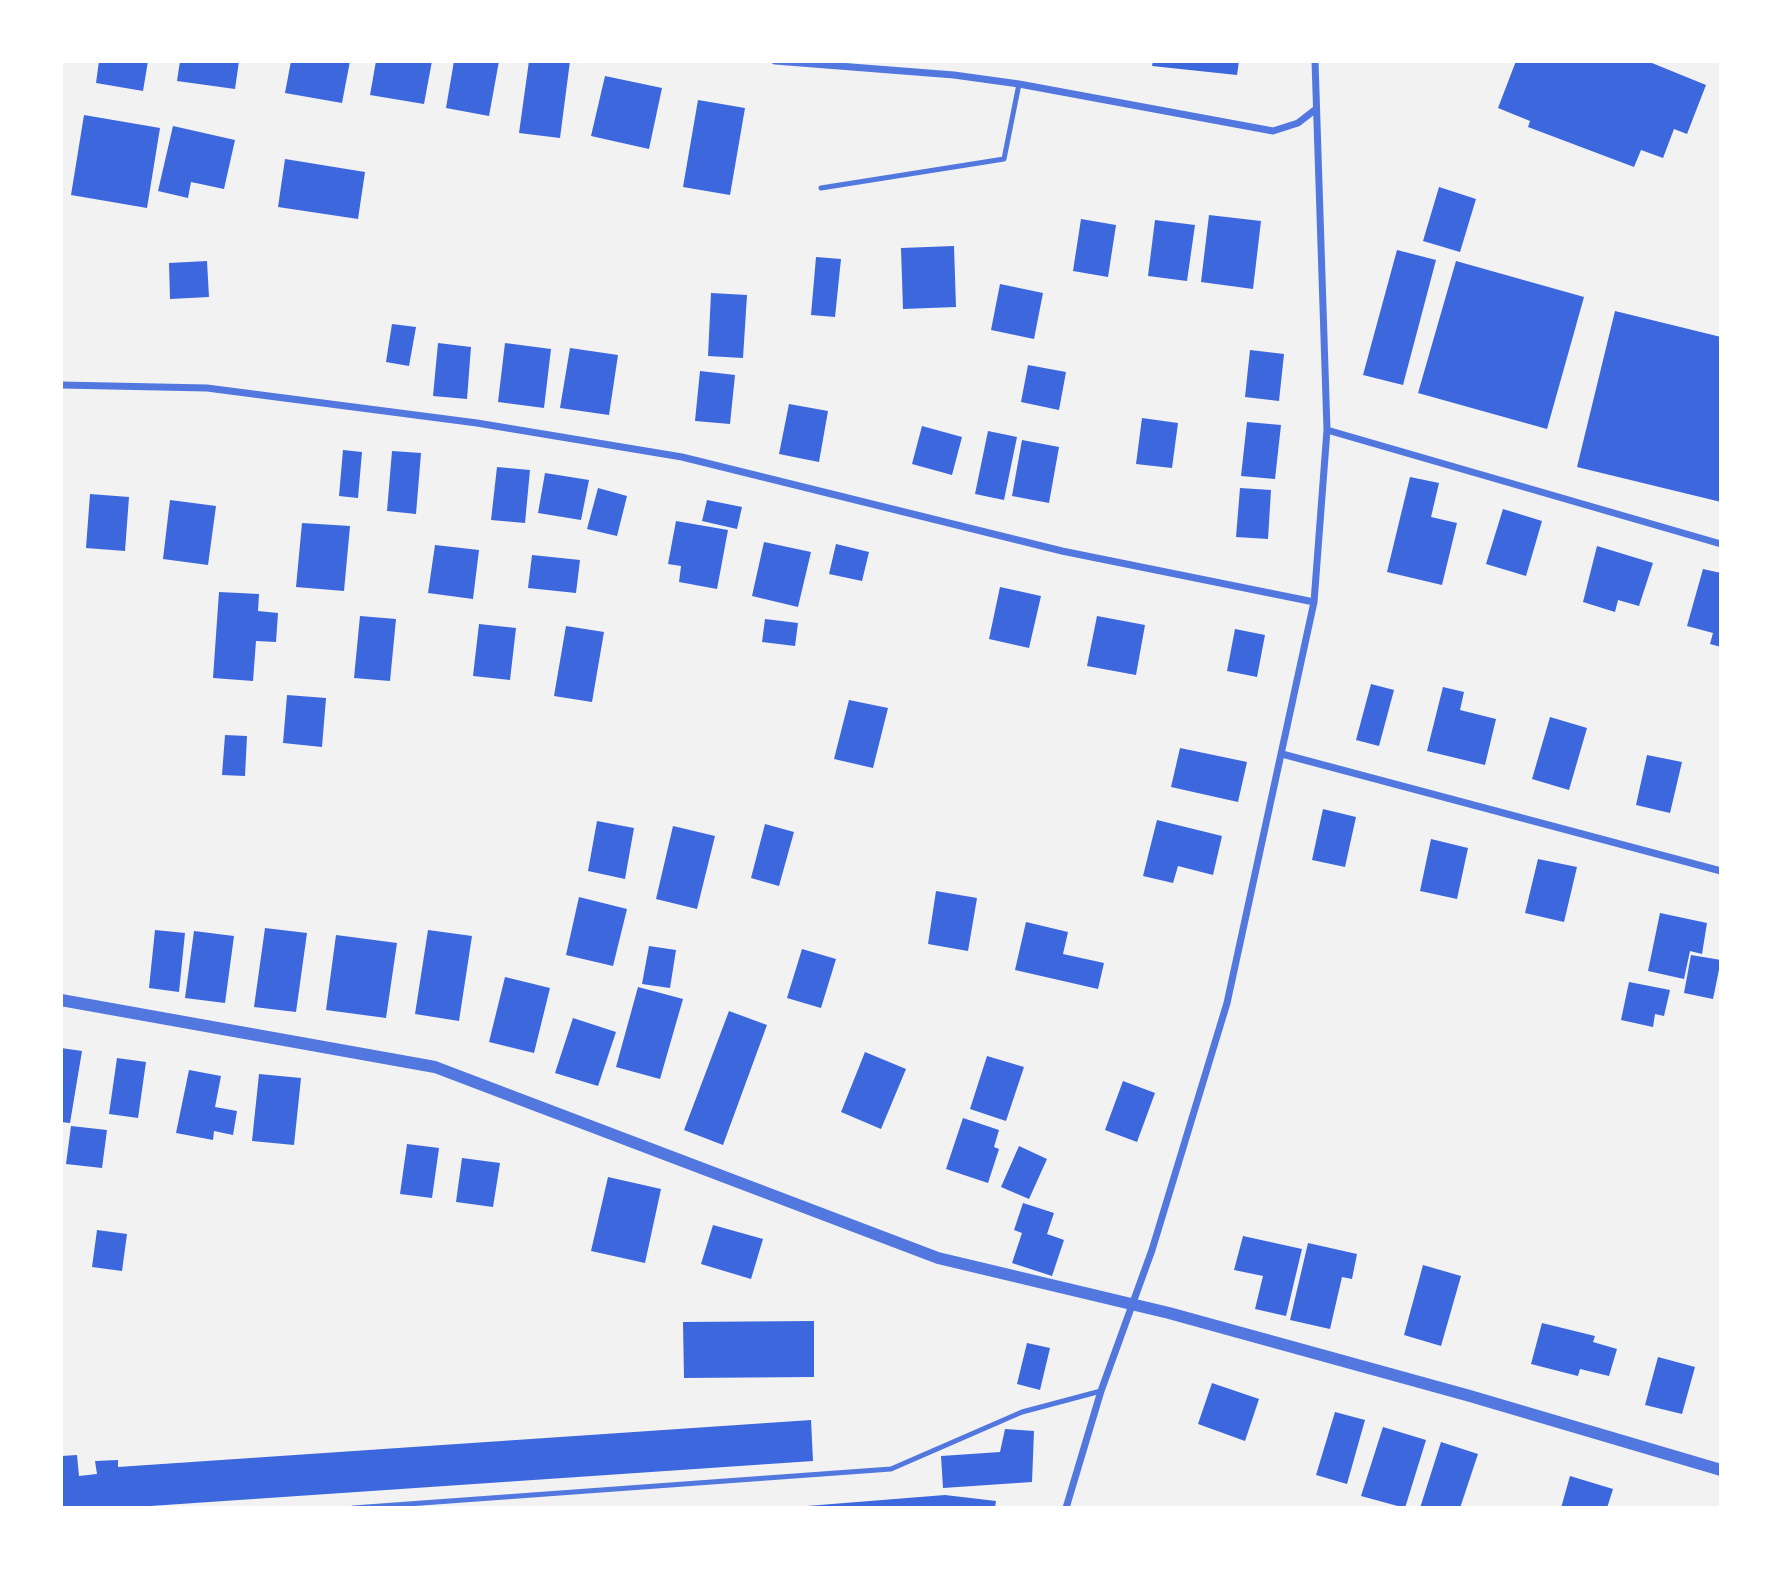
<!DOCTYPE html>
<html>
<head>
<meta charset="utf-8">
<style>
	body { margin:0 }
	#map { position:relative; width:1782px; height:1569px; overflow:hidden; background:#f2f2f2; font-family:Overpass,sans-serif }
	canvas { display:block }
	.frame { position:absolute; inset:0; border:63px solid #fff; pointer-events:none }
</style>
</head>
<body>
<div id="map">
<canvas width="1782" height="1569"></canvas>
<div class="frame"></div>
</div>
<script>
const context = document.querySelector('canvas').getContext('2d');
context.lineJoin = 'round';
function paint(path, color) { context.fillStyle = color; context.fill(path, 'evenodd'); }
function stroke(path, color, width, dash) { context.strokeStyle = color; context.lineWidth = width; context.lineCap = dash ? 'butt' : 'round'; context.setLineDash(dash || []); context.stroke(path); }
paint(new Path2D(`
	M 99,61 L 148,61 L 143,91 L 96,83 Z
	M 180,61 L 239,61 L 235,89 L 177,81 Z
	M 291,61 L 350,61 L 342,103 L 285,93 Z
	M 376,61 L 432,61 L 424,104 L 370,95 Z
	M 454,61 L 499,61 L 489,116 L 446,108 Z
	M 529,61 L 570,61 L 560,138 L 519,133 Z
	M 1153,61 L 1239,61 L 1237,75 L 1152,66 Z
	M 1516,61 L 1647,61 L 1706,85 L 1687,134 L 1674,129 L 1663,158 L 1641,150 L 1634,167 L 1528,127 L 1530,121 L 1498,108 Z
	M 605,76 L 662,88 L 649,149 L 591,136 Z
	M 698,100 L 745,108 L 730,195 L 683,187 Z
	M 84,115 L 160,128 L 147,208 L 71,195 Z
	M 173,126 L 235,140 L 224,189 L 191,182 L 188,198 L 158,191 Z
	M 285,159 L 365,172 L 358,219 L 278,207 Z
	M 1439,187 L 1476,199 L 1460,252 L 1423,241 Z
	M 1209,215 L 1261,221 L 1253,289 L 1201,282 Z
	M 1081,219 L 1116,225 L 1108,277 L 1073,271 Z
	M 1155,220 L 1195,225 L 1187,281 L 1148,276 Z
	M 954,246 L 956,307 L 903,309 L 901,248 Z
	M 1397,250 L 1436,260 L 1403,385 L 1363,375 Z
	M 816,257 L 841,259 L 835,317 L 811,315 Z
	M 207,261 L 209,297 L 170,299 L 169,263 Z
	M 1456,261 L 1584,297 L 1547,429 L 1418,393 Z
	M 1000,284 L 1043,293 L 1034,339 L 991,330 Z
	M 711,293 L 747,295 L 743,358 L 708,356 Z
	M 1615,311 L 1721,337 L 1721,502 L 1577,467 Z
	M 392,324 L 416,327 L 409,366 L 386,362 Z
	M 438,343 L 471,347 L 467,399 L 433,396 Z
	M 505,343 L 551,349 L 544,408 L 498,402 Z
	M 570,348 L 618,355 L 609,415 L 560,408 Z
	M 1250,350 L 1284,354 L 1279,401 L 1245,397 Z
	M 1028,365 L 1066,372 L 1059,410 L 1021,402 Z
	M 700,371 L 735,375 L 730,424 L 695,421 Z
	M 789,404 L 828,411 L 819,462 L 779,454 Z
	M 1142,418 L 1178,423 L 1172,468 L 1136,464 Z
	M 1247,422 L 1281,425 L 1275,479 L 1241,476 Z
	M 922,426 L 962,437 L 952,475 L 912,464 Z
	M 988,431 L 1017,437 L 1004,500 L 975,494 Z
	M 1022,440 L 1059,447 L 1049,503 L 1012,496 Z
	M 343,450 L 362,452 L 358,498 L 339,496 Z
	M 392,451 L 421,453 L 416,514 L 387,511 Z
	M 497,467 L 530,470 L 525,523 L 491,520 Z
	M 545,473 L 589,480 L 581,520 L 538,513 Z
	M 1410,477 L 1439,483 L 1431,517 L 1457,523 L 1442,585 L 1387,572 Z
	M 598,488 L 627,496 L 617,536 L 587,529 Z
	M 1240,488 L 1271,490 L 1268,539 L 1236,537 Z
	M 90,494 L 129,497 L 125,551 L 86,548 Z
	M 170,500 L 216,506 L 208,565 L 163,559 Z
	M 707,500 L 742,507 L 737,529 L 702,521 Z
	M 1503,509 L 1542,521 L 1526,576 L 1486,564 Z
	M 676,521 L 728,530 L 717,589 L 679,582 L 681,566 L 668,564 Z
	M 302,523 L 350,526 L 344,591 L 296,587 Z
	M 764,542 L 811,552 L 798,607 L 752,596 Z
	M 836,544 L 869,552 L 862,581 L 829,574 Z
	M 435,545 L 479,550 L 473,599 L 428,593 Z
	M 1597,546 L 1653,563 L 1639,606 L 1618,600 L 1615,612 L 1583,602 Z
	M 532,555 L 580,560 L 576,593 L 528,588 Z
	M 1703,569 L 1721,573 L 1721,647 L 1710,644 L 1713,633 L 1687,626 Z
	M 1000,587 L 1041,596 L 1029,648 L 989,639 Z
	M 219,592 L 259,594 L 258,611 L 278,613 L 276,642 L 256,641 L 253,681 L 213,678 Z
	M 360,616 L 396,619 L 390,681 L 354,678 Z
	M 1097,616 L 1145,625 L 1136,675 L 1087,666 Z
	M 765,619 L 798,623 L 795,646 L 762,642 Z
	M 479,624 L 516,628 L 510,680 L 473,676 Z
	M 566,626 L 604,632 L 592,702 L 554,696 Z
	M 1235,629 L 1265,635 L 1257,677 L 1227,671 Z
	M 1371,684 L 1394,690 L 1379,746 L 1356,740 Z
	M 1443,687 L 1464,692 L 1460,710 L 1496,719 L 1485,765 L 1427,751 Z
	M 287,695 L 326,698 L 322,747 L 283,743 Z
	M 849,700 L 888,708 L 873,768 L 834,759 Z
	M 1550,717 L 1587,728 L 1569,790 L 1532,779 Z
	M 225,735 L 247,736 L 245,776 L 222,775 Z
	M 1180,748 L 1247,762 L 1238,802 L 1171,787 Z
	M 1647,755 L 1682,762 L 1670,813 L 1636,805 Z
	M 1323,809 L 1356,817 L 1345,867 L 1312,860 Z
	M 1157,820 L 1222,836 L 1213,875 L 1178,866 L 1173,883 L 1143,876 Z
	M 597,821 L 634,828 L 625,879 L 588,871 Z
	M 765,824 L 794,832 L 779,886 L 751,878 Z
	M 673,826 L 715,836 L 697,909 L 656,899 Z
	M 1431,839 L 1468,848 L 1457,899 L 1420,891 Z
	M 1538,859 L 1577,867 L 1564,922 L 1525,913 Z
	M 936,891 L 977,898 L 968,951 L 928,944 Z
	M 579,897 L 627,909 L 613,966 L 566,955 Z
	M 1660,913 L 1707,923 L 1702,954 L 1690,951 L 1684,979 L 1648,971 Z
	M 1026,922 L 1068,932 L 1063,954 L 1104,963 L 1098,989 L 1015,970 Z
	M 265,928 L 307,933 L 296,1012 L 254,1007 Z
	M 155,930 L 185,933 L 179,992 L 149,988 Z
	M 428,930 L 472,936 L 459,1021 L 415,1014 Z
	M 194,931 L 234,936 L 225,1003 L 185,998 Z
	M 336,935 L 397,943 L 386,1018 L 326,1010 Z
	M 649,946 L 676,950 L 670,988 L 642,984 Z
	M 802,949 L 836,959 L 821,1008 L 787,998 Z
	M 1691,955 L 1721,960 L 1713,999 L 1684,993 Z
	M 505,977 L 550,988 L 534,1053 L 489,1042 Z
	M 1629,982 L 1670,990 L 1664,1016 L 1655,1014 L 1653,1027 L 1621,1020 Z
	M 638,987 L 683,999 L 660,1079 L 616,1067 Z
	M 729,1011 L 767,1025 L 723,1145 L 684,1130 Z
	M 573,1018 L 616,1032 L 598,1086 L 555,1073 Z
	M 61,1048 L 82,1051 L 70,1123 L 61,1122 Z
	M 865,1052 L 906,1069 L 881,1129 L 841,1112 Z
	M 987,1056 L 1024,1067 L 1006,1121 L 970,1109 Z
	M 117,1058 L 146,1062 L 138,1118 L 109,1114 Z
	M 189,1070 L 221,1076 L 215,1107 L 237,1111 L 233,1135 L 214,1131 L 213,1140 L 176,1133 Z
	M 259,1074 L 301,1078 L 294,1145 L 252,1141 Z
	M 1123,1081 L 1155,1093 L 1137,1142 L 1105,1130 Z
	M 963,1118 L 999,1130 L 994,1147 L 999,1149 L 988,1183 L 946,1169 Z
	M 71,1126 L 107,1130 L 102,1168 L 66,1164 Z
	M 407,1144 L 439,1148 L 432,1198 L 400,1194 Z
	M 1019,1146 L 1047,1159 L 1029,1199 L 1001,1187 Z
	M 462,1158 L 500,1163 L 493,1207 L 456,1202 Z
	M 608,1177 L 661,1189 L 645,1263 L 591,1251 Z
	M 1023,1203 L 1054,1213 L 1047,1234 L 1064,1240 L 1052,1276 L 1012,1263 L 1022,1233 L 1014,1230 Z
	M 713,1225 L 763,1239 L 751,1279 L 701,1264 Z
	M 97,1230 L 127,1234 L 122,1271 L 92,1267 Z
	M 1243,1236 L 1302,1249 L 1286,1316 L 1255,1309 L 1263,1276 L 1234,1270 Z
	M 1308,1243 L 1357,1254 L 1352,1279 L 1342,1277 L 1330,1329 L 1290,1320 Z
	M 1423,1265 L 1461,1276 L 1441,1346 L 1404,1335 Z
	M 814,1321 L 814,1377 L 684,1378 L 683,1322 Z
	M 1542,1323 L 1595,1336 L 1593,1342 L 1617,1349 L 1609,1376 L 1580,1369 L 1578,1376 L 1531,1364 Z
	M 1027,1343 L 1050,1348 L 1040,1390 L 1017,1384 Z
	M 1658,1357 L 1695,1367 L 1682,1414 L 1645,1405 Z
	M 1212,1383 L 1259,1399 L 1245,1441 L 1198,1424 Z
	M 1335,1412 L 1365,1420 L 1347,1484 L 1316,1475 Z
	M 811,1420 L 813,1461 L 121,1508 L 61,1508 L 61,1456 L 77,1455 L 79,1476 L 97,1474 L 95,1461 L 118,1460 L 118,1467 Z
	M 1383,1427 L 1426,1440 L 1405,1508 L 1361,1496 Z
	M 1005,1429 L 1034,1431 L 1032,1482 L 943,1488 L 941,1456 L 1000,1452 Z
	M 1441,1442 L 1478,1454 L 1460,1508 L 1420,1508 Z
	M 1570,1476 L 1613,1489 L 1607,1508 L 1561,1508 Z
	M 945,1495 L 996,1501 L 995,1508 L 782,1508 Z`), '#3d67dc');
stroke(new Path2D(`
	M 821,188 L 1004,159 L 1019,84
	M 353,1508 L 891,1469 L 1022,1412 L 1101,1391`), '#5277de', 5);
stroke(new Path2D(`
	M 775,61 L 954,75 L 1019,84 L 1273,131 L 1298,123 L 1316,109
	M 61,385 L 207,388 L 477,423 L 682,457 L 1062,551 L 1314,602
	M 1327,430 L 1721,544
	M 1282,754 L 1721,871
	M 1066,1508 L 1101,1391 L 1152,1250 L 1227,1003 L 1314,602 L 1327,430 L 1315,61`), '#5277de', 7);
stroke(new Path2D(`
	M 61,1000 L 435,1067 L 938,1258 L 1169,1313 L 1470,1396 L 1721,1470`), '#5277de', 12);
</script>
</body>
</html>
